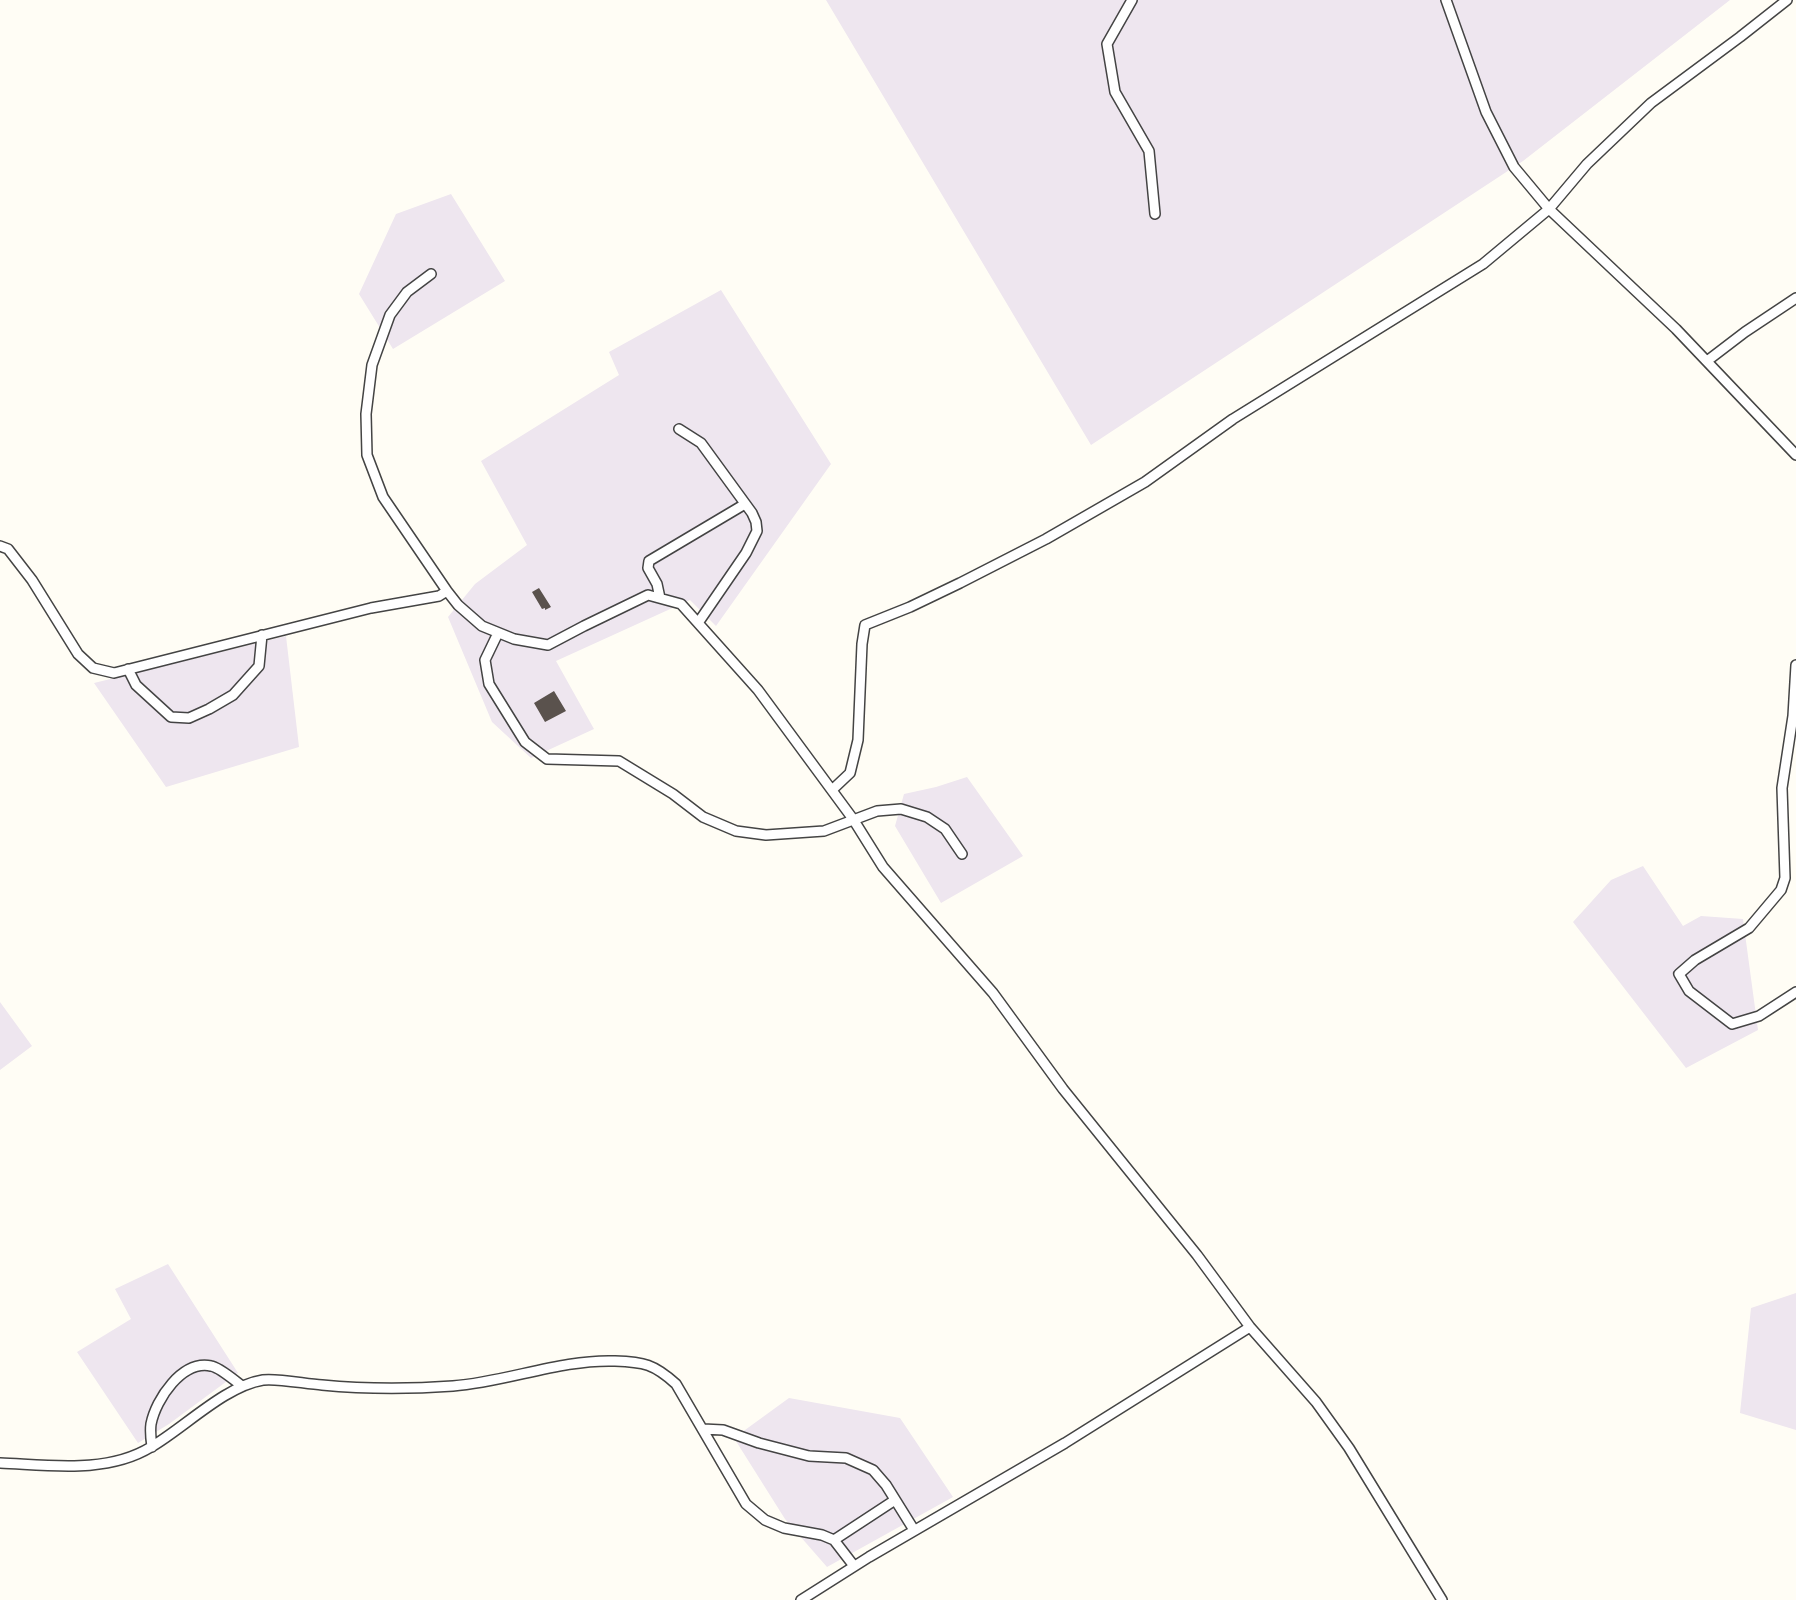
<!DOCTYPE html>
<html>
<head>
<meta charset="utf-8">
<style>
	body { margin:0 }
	canvas { display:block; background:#fffdf5 }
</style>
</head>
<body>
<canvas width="1796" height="1600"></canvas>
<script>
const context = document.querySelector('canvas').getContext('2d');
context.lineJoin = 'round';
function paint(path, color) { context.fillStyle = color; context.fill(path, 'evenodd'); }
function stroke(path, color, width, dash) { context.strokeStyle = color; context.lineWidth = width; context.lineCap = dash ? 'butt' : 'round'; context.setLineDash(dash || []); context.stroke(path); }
paint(new Path2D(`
	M 826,0 L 1730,0 L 1523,161 L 1091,445 Z
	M 451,194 L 505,281 L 393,349 L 359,294 L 396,214 Z
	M 721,290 L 831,464 L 716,626 L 690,600 L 556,661 L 594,729 L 531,758 L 492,722 L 448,617 L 475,584 L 527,545 L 481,461 L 619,375 L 609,352 Z
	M 286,636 L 299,747 L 166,787 L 94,683 Z
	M 967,777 L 1023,856 L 941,903 L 895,826 L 904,794 L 936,787 Z
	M 1643,866 L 1683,926 L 1701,916 L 1743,919 L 1758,1030 L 1686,1068 L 1573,922 L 1611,880 Z
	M 0,1002 L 32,1046 L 0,1070 Z
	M 168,1264 L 238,1373 L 169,1424 L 138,1443 L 77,1352 L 131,1319 L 115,1289 Z
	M 1796,1293 L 1796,1430 L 1740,1413 L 1751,1308 Z
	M 789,1398 L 900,1418 L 953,1497 L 827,1567 L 785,1519 L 734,1438 Z`), '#eee6ef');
paint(new Path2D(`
	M 539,588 L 551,607 L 545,610 L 545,608 L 542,609 L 532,592 Z
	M 554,691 L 566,711 L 545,722 L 534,703 Z`), '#5a524d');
const service = new Path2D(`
	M 1132,0 L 1107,44 L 1115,92 L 1149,151 L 1155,214
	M 1446,0 L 1486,112 L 1514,167 L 1549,209 L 1676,329 L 1796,455
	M 431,274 L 407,292 L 390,315 L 372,365 L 366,414 L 367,455 L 383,497 L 447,591 L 458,605 L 482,626 L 514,639 L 548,645 L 584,626 L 648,595 L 681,604 L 758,690 L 853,819 L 883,867 L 993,993 L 1063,1089 L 1197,1255 L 1250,1327 L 1316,1402 L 1349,1448 L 1442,1600
	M 1707,361 L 1745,332 L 1796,298
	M 679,429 L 701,443 L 752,513 L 756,522 L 757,531 L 746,553 L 698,623
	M 0,546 L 8,549 L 32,580 L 78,654 L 93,668 L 114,673 L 371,608 L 439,596 L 447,591
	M 660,598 L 657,584 L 648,568 L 649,561 L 745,504
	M 498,633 L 485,660 L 489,684 L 525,742 L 547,759 L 619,761 L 673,794 L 703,817 L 736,831 L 766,835 L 824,831 L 877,811 L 901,809 L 927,817 L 945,829 L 962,854
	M 1796,665 L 1793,716 L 1782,788 L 1785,878 L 1781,890 L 1749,928 L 1695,960 L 1679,974 L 1689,991 L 1732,1024 L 1759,1016 L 1796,992
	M 128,669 L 136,685 L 171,717 L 189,718 L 209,709 L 233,695 L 259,666 L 262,635
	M 832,790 L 850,773 L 858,740 L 862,644 L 865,625 L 910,607 L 960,583 L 1046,539 L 1145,482 L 1233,419 L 1483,264 L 1549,209 L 1587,164 L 1651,103 L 1740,37 L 1787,0
	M 703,1429 L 723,1430 L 759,1443 L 809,1456 L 846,1458 L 873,1470 L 886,1485 L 914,1530
	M 152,1447 C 151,1440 150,1431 151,1424 C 156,1399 182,1360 211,1366 C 219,1367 234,1380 242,1386
	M 0,1463 C 49,1465 107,1474 151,1447 C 184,1428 225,1386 263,1380 C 277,1378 306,1384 322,1385 C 363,1389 412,1389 453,1386 C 507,1382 561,1359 615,1361 C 644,1362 654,1364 676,1384 L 746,1504 L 765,1520 L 784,1528 L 822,1535 L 834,1540 L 854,1566
	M 834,1540 L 895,1500
	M 801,1600 L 869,1557 L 1065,1443 L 1250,1327`);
stroke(service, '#444', 12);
stroke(service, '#fff', 9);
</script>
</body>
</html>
